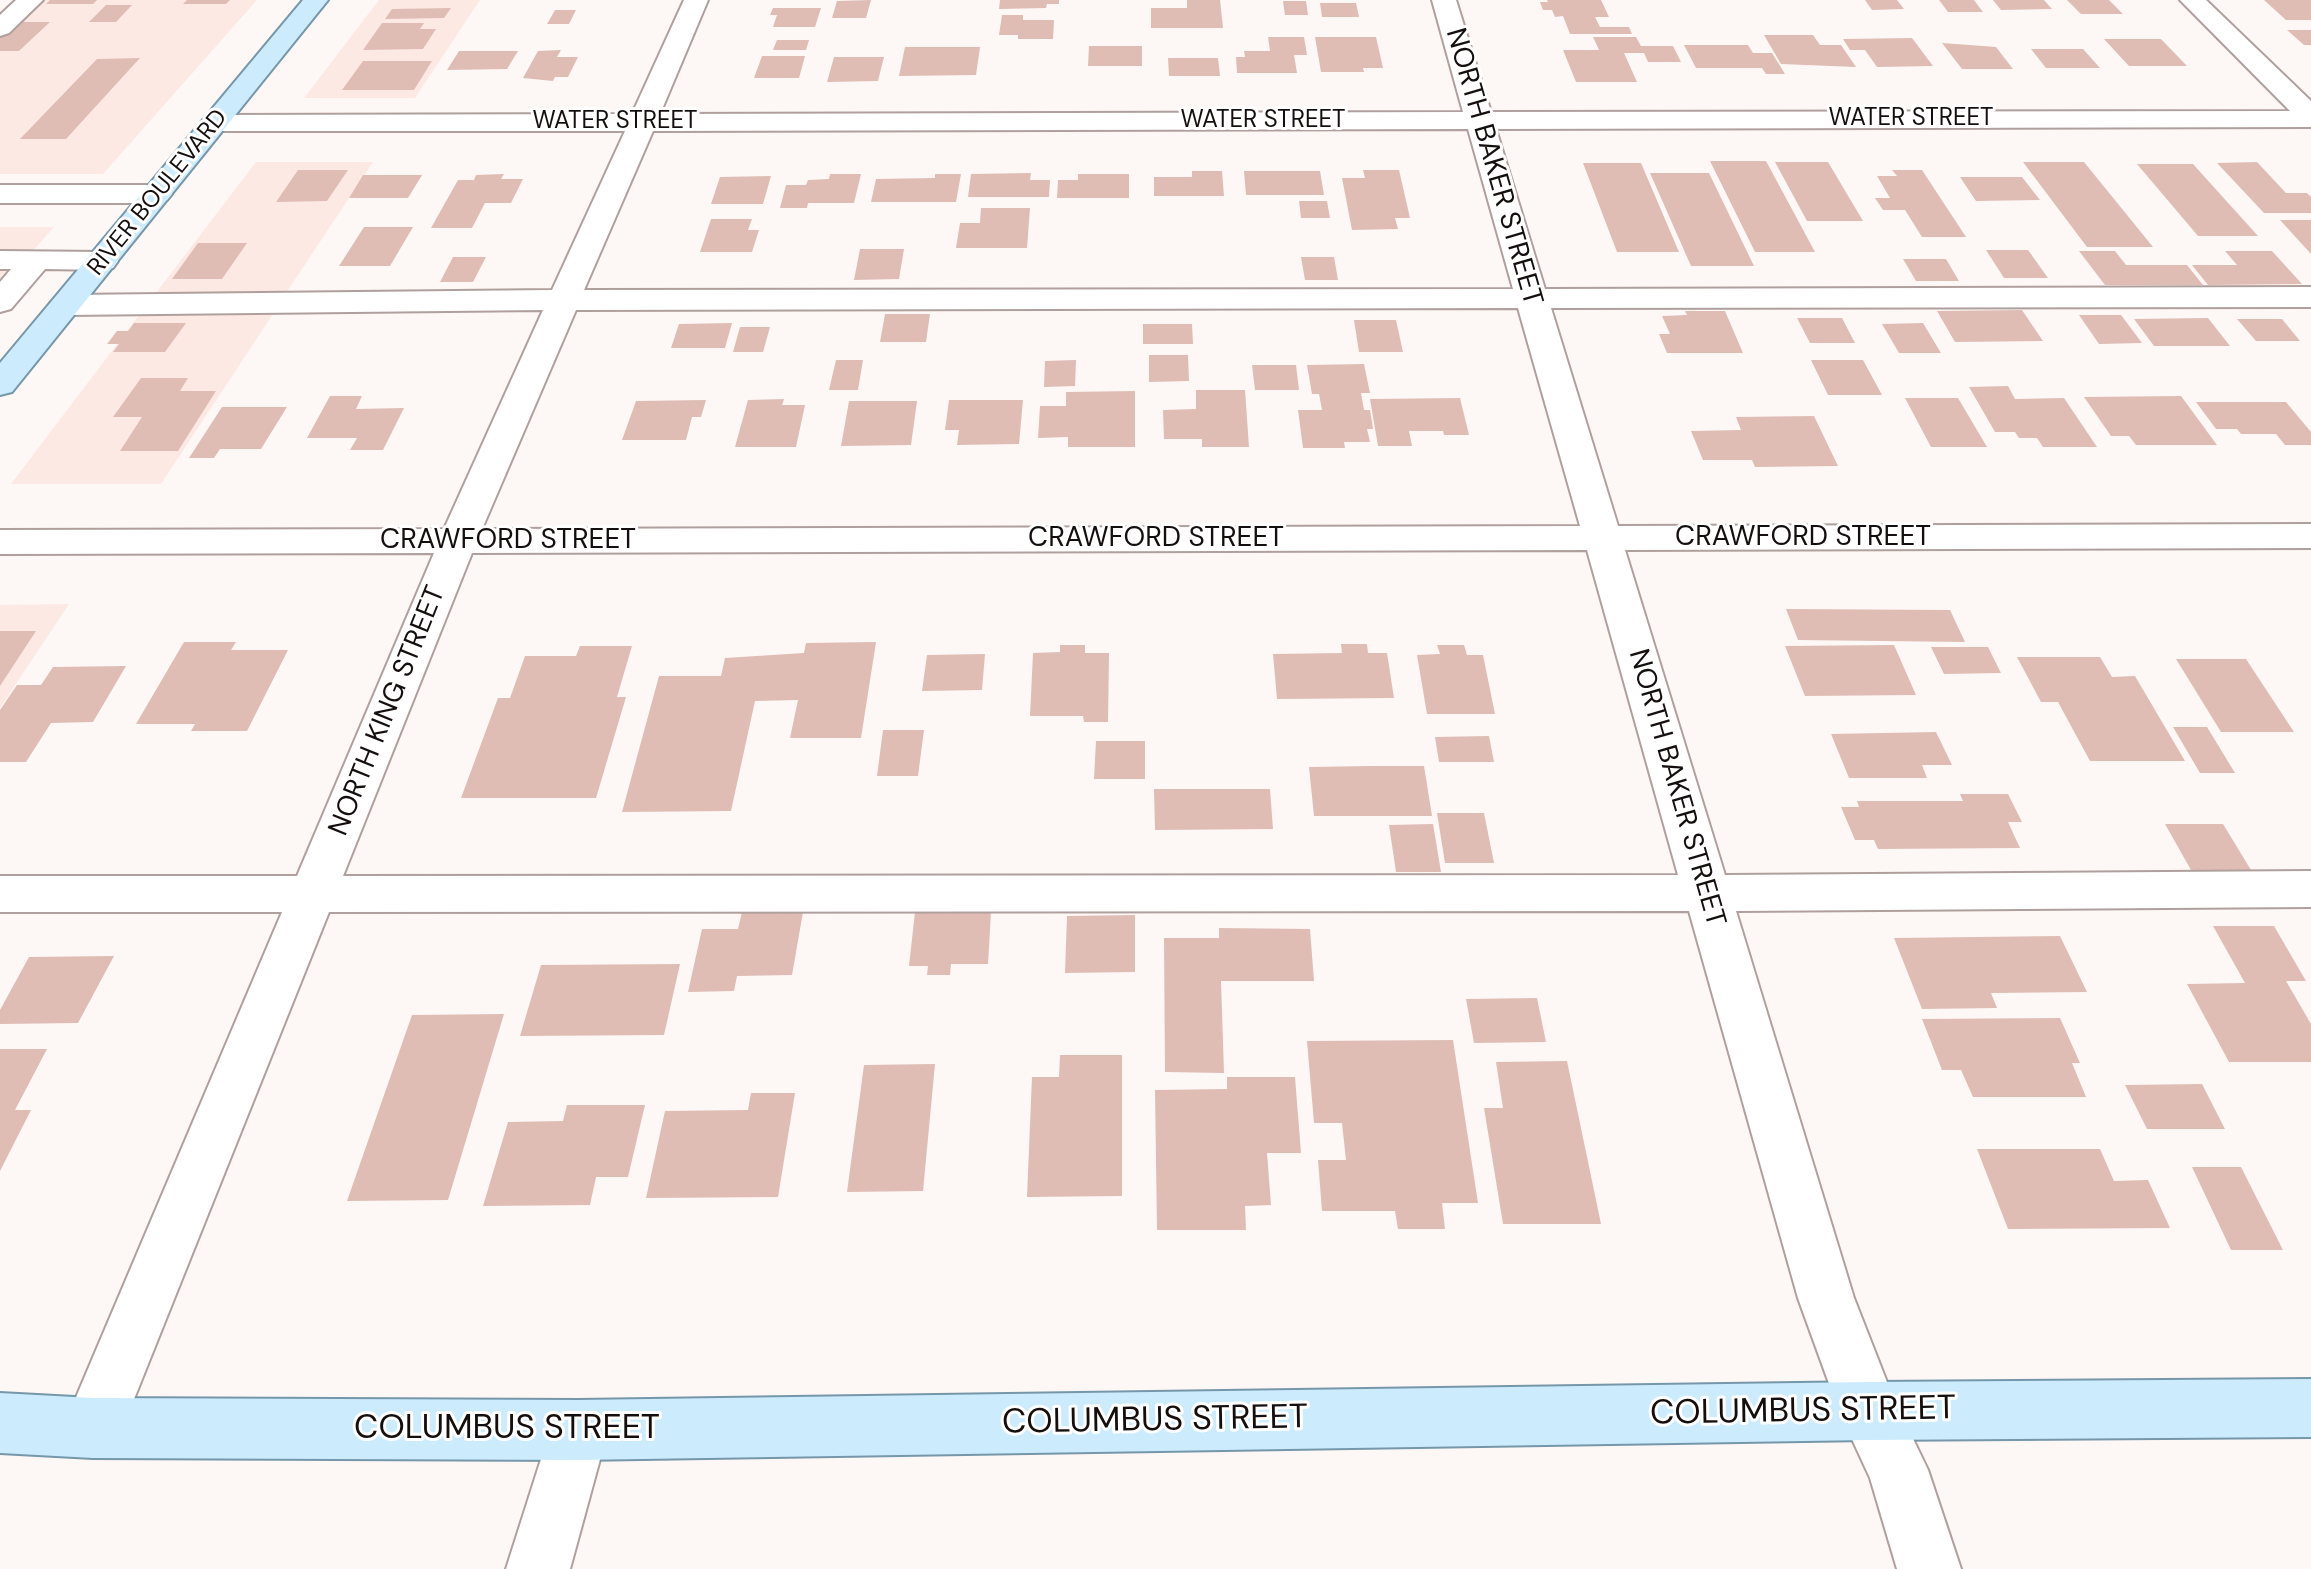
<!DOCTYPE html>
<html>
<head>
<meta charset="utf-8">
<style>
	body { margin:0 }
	canvas { display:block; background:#fdf7f5 }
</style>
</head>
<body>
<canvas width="2311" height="1569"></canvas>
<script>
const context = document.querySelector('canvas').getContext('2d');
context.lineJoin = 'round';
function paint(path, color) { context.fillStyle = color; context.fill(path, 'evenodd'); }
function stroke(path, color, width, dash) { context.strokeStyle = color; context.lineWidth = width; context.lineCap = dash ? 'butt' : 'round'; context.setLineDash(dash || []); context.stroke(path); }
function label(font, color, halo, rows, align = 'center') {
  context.font = font + ' "DM Sans",sans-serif'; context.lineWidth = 6; context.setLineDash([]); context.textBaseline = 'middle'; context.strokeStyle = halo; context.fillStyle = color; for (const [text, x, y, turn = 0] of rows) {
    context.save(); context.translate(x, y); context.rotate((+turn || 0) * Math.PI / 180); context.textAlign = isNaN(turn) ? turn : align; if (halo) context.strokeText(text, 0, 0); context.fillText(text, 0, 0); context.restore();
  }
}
paint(new Path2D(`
	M 41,0 L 257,0 L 103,174 L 0,174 L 0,37 Z
	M 379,0 L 480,0 L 415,98 L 304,98 Z
	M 256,162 L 373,162 L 286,293 L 156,293 Z
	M 0,227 L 54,227 L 0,288 Z
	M 140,314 L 273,314 L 161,484 L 11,484 Z
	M 69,604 L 0,708 L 0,605 Z`), '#fde9e4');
paint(new Path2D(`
	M 50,0 L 97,0 L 93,4 L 46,4 Z
	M 187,0 L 230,0 L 226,4 L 183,4 Z
	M 871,0 L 866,18 L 832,18 L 837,1 Z
	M 1000,0 L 1059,0 L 1059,4 L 1047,4 L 1046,8 L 999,9 Z
	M 1187,0 L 1220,0 L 1223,28 L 1151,28 L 1151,8 L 1187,8 Z
	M 1547,0 L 1601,0 L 1609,17 L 1595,17 L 1600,27 L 1629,27 L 1632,34 L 1570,34 L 1563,16 L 1555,17 L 1552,10 L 1543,10 L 1540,2 L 1548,2 Z
	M 1865,0 L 1897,0 L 1904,9 L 1872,10 Z
	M 1939,0 L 1974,0 L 1983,12 L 1948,12 Z
	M 1993,0 L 2044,0 L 2052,9 L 2001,10 Z
	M 2067,0 L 2109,0 L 2123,14 L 2081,14 Z
	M 2264,0 L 2311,0 L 2311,20 L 2286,20 Z
	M 1283,1 L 1306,1 L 1308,15 L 1285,15 Z
	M 1320,3 L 1356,3 L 1359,17 L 1322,17 Z
	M 106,5 L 132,5 L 116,22 L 89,22 Z
	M 451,8 L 444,18 L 385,19 L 392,9 Z
	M 773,8 L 821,8 L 815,27 L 773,27 L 777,15 L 770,15 Z
	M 555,10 L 576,10 L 569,24 L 547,24 Z
	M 1002,15 L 1023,15 L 1023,20 L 1054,20 L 1053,39 L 1018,39 L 1018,35 L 999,35 Z
	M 12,22 L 50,22 L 19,51 L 0,51 L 0,34 Z
	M 382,23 L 424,23 L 420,29 L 436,29 L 423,49 L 363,50 Z
	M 2287,30 L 2311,30 L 2311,45 L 2304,45 Z
	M 1764,35 L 1813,35 L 1820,45 L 1841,45 L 1856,67 L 1781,64 Z
	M 1268,37 L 1304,37 L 1307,55 L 1294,55 L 1297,73 L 1237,73 L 1236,57 L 1245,57 L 1244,51 L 1270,51 Z
	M 1315,37 L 1376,37 L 1383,68 L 1363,68 L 1364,72 L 1321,72 Z
	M 1593,37 L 1636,37 L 1641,46 L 1673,46 L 1681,62 L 1648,62 L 1644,53 L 1624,53 L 1637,82 L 1576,82 L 1563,50 L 1599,50 Z
	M 1912,38 L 1933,66 L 1877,67 L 1865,50 L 1850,50 L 1843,39 Z
	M 2104,39 L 2161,39 L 2187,66 L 2129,66 Z
	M 777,40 L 809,40 L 806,50 L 773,50 Z
	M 1942,43 L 1996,47 L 2013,69 L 1962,69 Z
	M 1684,45 L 1748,45 L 1753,53 L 1772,53 L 1785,74 L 1766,74 L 1762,68 L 1696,68 Z
	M 1089,46 L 1142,46 L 1142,66 L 1088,66 Z
	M 905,47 L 980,47 L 976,75 L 899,76 Z
	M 2031,49 L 2083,49 L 2100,68 L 2046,68 Z
	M 561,50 L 557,57 L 578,57 L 568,77 L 555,77 L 553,81 L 523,78 L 538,51 Z
	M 459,51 L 518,51 L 507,69 L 447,70 Z
	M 762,56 L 805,56 L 799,78 L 754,78 Z
	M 834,57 L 884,57 L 878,81 L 827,82 Z
	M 140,58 L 66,139 L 20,139 L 97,59 Z
	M 1168,58 L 1218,58 L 1220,76 L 1169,76 Z
	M 363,61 L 432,61 L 414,90 L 342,90 Z
	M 1710,161 L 1766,161 L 1815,252 L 1755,252 Z
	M 1775,162 L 1828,162 L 1863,221 L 1807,221 Z
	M 2023,162 L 2084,162 L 2153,247 L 2087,247 Z
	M 2257,162 L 2286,193 L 2307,193 L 2311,197 L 2311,213 L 2264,213 L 2217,163 Z
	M 1583,163 L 1641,163 L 1679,252 L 1617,252 Z
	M 2137,164 L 2193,164 L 2258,236 L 2198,236 Z
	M 298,170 L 348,170 L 327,201 L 276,202 Z
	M 1363,170 L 1399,170 L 1410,218 L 1395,218 L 1398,229 L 1352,230 L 1342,178 L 1365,178 Z
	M 1892,170 L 1922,170 L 1966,237 L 1922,237 L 1905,210 L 1883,210 L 1875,198 L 1890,198 L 1877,176 L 1897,176 Z
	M 1192,171 L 1222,171 L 1224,196 L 1154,196 L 1154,177 L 1192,177 Z
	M 1244,171 L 1320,171 L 1324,195 L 1246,195 Z
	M 1031,173 L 1030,180 L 1050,180 L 1049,197 L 968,197 L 971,174 Z
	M 1650,173 L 1709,173 L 1754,266 L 1691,266 Z
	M 504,174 L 501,179 L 523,179 L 511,203 L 485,203 L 472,228 L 431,228 L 458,180 L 474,180 L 476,175 Z
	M 830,174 L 861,174 L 854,203 L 808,203 L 807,208 L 780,208 L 786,185 L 806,185 L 808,180 L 829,179 Z
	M 935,174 L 961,174 L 956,202 L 871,202 L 876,179 L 935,178 Z
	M 1078,174 L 1129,174 L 1129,198 L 1057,198 L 1058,180 L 1078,180 Z
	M 363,175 L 422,175 L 408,198 L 349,198 Z
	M 771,176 L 763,204 L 711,204 L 720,177 Z
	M 1960,177 L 2022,177 L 2040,200 L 1976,201 Z
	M 1299,201 L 1327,201 L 1330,218 L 1301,218 Z
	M 981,208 L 1030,208 L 1027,248 L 956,248 L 960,223 L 980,223 Z
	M 711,219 L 752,219 L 748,230 L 759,230 L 752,252 L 700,252 Z
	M 2280,220 L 2311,220 L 2311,254 Z
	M 364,227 L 413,227 L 390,266 L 339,266 Z
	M 198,243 L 247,243 L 222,279 L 172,279 Z
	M 860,249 L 904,249 L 899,279 L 854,280 Z
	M 1986,250 L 2028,250 L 2048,278 L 2004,278 Z
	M 2079,251 L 2115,251 L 2126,265 L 2187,265 L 2203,285 L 2105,285 Z
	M 2225,251 L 2272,251 L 2302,284 L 2208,285 L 2192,265 L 2237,265 Z
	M 453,257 L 486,257 L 473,282 L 440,282 Z
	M 1301,257 L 1334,257 L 1338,280 L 1305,280 Z
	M 1903,259 L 1946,259 L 1959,281 L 1916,281 Z
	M 2022,310 L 2043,341 L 1955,342 L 1937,311 Z
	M 1685,311 L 1725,311 L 1743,353 L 1667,353 L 1659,334 L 1670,334 L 1662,316 L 1687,315 Z
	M 885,314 L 930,314 L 926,342 L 880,342 Z
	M 2079,315 L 2121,315 L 2142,343 L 2099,344 Z
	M 1797,318 L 1842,318 L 1855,343 L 1810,343 Z
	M 2208,318 L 2230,346 L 2154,346 L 2134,319 Z
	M 2237,319 L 2282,319 L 2300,341 L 2256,341 Z
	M 1354,320 L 1396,320 L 1403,352 L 1359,352 Z
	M 134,323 L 186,323 L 165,352 L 113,352 L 119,344 L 107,344 L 117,331 L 128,331 Z
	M 732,323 L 725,348 L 671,348 L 679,324 Z
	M 1923,323 L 1941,353 L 1899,353 L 1882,324 Z
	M 1143,324 L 1192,324 L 1193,344 L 1143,344 Z
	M 740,327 L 770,327 L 763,352 L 733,352 Z
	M 1149,355 L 1188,355 L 1189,381 L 1149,382 Z
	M 836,360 L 863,360 L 858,390 L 829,390 Z
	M 1076,360 L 1075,386 L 1044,387 L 1045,361 Z
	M 1811,360 L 1863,360 L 1882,395 L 1828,395 Z
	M 1364,364 L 1370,393 L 1361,393 L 1364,410 L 1370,410 L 1373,429 L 1367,429 L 1370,442 L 1344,442 L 1345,448 L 1303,448 L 1298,410 L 1322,410 L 1319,394 L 1312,394 L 1307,365 Z
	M 1252,365 L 1296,365 L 1299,390 L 1255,390 Z
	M 141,378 L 188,378 L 180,391 L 216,391 L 178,451 L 120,451 L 142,417 L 113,417 Z
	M 2008,386 L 2015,399 L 2064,398 L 2097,447 L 2043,447 L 2037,438 L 2019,438 L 2015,432 L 1995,432 L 1969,387 Z
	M 1196,390 L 1245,390 L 1249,447 L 1202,447 L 1202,439 L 1164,439 L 1163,410 L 1196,409 Z
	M 1135,391 L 1135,447 L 1068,447 L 1068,437 L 1038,438 L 1040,406 L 1066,406 L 1066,392 Z
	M 330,396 L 362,396 L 356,409 L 404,408 L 383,450 L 350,450 L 357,438 L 307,438 Z
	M 2181,396 L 2217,445 L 2136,445 L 2129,436 L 2111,436 L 2084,397 Z
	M 1460,398 L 1469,435 L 1444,435 L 1443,431 L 1409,431 L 1412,446 L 1378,446 L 1370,399 Z
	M 1905,398 L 1958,398 L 1987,447 L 1931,447 Z
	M 784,399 L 782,405 L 805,405 L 796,447 L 735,447 L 748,400 Z
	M 706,400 L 701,417 L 692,417 L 686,440 L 622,440 L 636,401 Z
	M 949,400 L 1023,400 L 1019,444 L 957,445 L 959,430 L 945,430 Z
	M 849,401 L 917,401 L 911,445 L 841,446 Z
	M 2196,402 L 2286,402 L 2311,432 L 2311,445 L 2285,445 L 2276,434 L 2241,434 L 2237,429 L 2216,429 Z
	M 222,407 L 287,407 L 261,449 L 220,449 L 214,458 L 189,458 Z
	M 1814,416 L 1838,466 L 1755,467 L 1752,460 L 1703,460 L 1691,431 L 1741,430 L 1736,417 Z
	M 1786,609 L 1950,610 L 1965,642 L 1798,640 Z
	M 0,631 L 36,631 L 0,686 Z
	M 184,642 L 236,642 L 231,650 L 288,650 L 247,731 L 191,731 L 195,724 L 136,724 Z
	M 876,642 L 861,738 L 790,738 L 798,700 L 755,701 L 731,811 L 622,812 L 659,676 L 721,676 L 725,658 L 804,653 L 806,643 Z
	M 1341,644 L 1367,644 L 1368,653 L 1387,653 L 1394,698 L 1277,699 L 1273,654 L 1342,653 Z
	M 1060,645 L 1085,645 L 1085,653 L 1109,653 L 1108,722 L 1084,722 L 1083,716 L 1030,716 L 1033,653 L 1060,652 Z
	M 1437,645 L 1464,645 L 1467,655 L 1483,655 L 1495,714 L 1427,714 L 1417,655 L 1440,654 Z
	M 1894,645 L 1916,695 L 1805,696 L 1785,646 Z
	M 580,646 L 632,646 L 617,697 L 626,697 L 596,798 L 461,798 L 498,698 L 510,698 L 525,656 L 576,656 Z
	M 1931,647 L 1988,647 L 2001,673 L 1944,674 Z
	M 985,654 L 982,690 L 922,691 L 927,655 Z
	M 2017,657 L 2100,657 L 2112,677 L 2135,676 L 2185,761 L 2090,761 L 2058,702 L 2041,702 Z
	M 2176,659 L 2246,659 L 2294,732 L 2221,732 Z
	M 126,666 L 93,722 L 51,723 L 26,762 L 0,762 L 0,710 L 17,685 L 41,685 L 53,667 Z
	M 2173,727 L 2207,727 L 2235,773 L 2200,773 Z
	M 883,730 L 924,730 L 918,776 L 877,776 Z
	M 1936,732 L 1952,765 L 1922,765 L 1927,778 L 1849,778 L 1831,734 Z
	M 1489,736 L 1494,762 L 1439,762 L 1435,737 Z
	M 1096,741 L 1145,741 L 1145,779 L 1094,779 Z
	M 1372,766 L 1424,766 L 1432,816 L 1314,816 L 1309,767 Z
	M 1154,789 L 1270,789 L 1273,829 L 1155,830 Z
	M 1960,794 L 2008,794 L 2022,822 L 2008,822 L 2020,848 L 1878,849 L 1874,840 L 1855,840 L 1841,807 L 1859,807 L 1857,801 L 1963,801 Z
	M 1437,813 L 1484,813 L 1494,863 L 1445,863 Z
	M 1433,824 L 1441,872 L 1396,872 L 1389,825 Z
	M 2165,824 L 2223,824 L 2251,870 L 2191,870 Z
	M 742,912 L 803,912 L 792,975 L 737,976 L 734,991 L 688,992 L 702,929 L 738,929 Z
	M 915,912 L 991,912 L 988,964 L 951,964 L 950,975 L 927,975 L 928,966 L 909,966 Z
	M 1135,915 L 1135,972 L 1065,973 L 1067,916 Z
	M 2213,926 L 2274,926 L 2306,981 L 2286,981 L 2311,1024 L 2311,1062 L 2229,1062 L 2187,984 L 2245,983 Z
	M 1219,928 L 1310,929 L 1314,981 L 1221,981 L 1224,1073 L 1165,1072 L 1164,938 L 1219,938 Z
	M 2060,936 L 2087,992 L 1991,993 L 1997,1008 L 1922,1009 L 1894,938 Z
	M 114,956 L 78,1023 L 0,1024 L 0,1010 L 29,957 Z
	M 680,964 L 664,1035 L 520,1036 L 541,965 Z
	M 1537,998 L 1546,1042 L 1474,1043 L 1466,999 Z
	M 504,1014 L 448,1200 L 347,1201 L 412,1015 Z
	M 2060,1018 L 2080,1063 L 2072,1063 L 2086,1097 L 1973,1097 L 1961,1070 L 1942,1070 L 1922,1019 Z
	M 1453,1040 L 1478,1203 L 1442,1203 L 1445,1229 L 1398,1229 L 1395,1211 L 1322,1211 L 1318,1160 L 1346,1160 L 1342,1123 L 1314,1123 L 1307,1041 Z
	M 0,1049 L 47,1049 L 15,1110 L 31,1110 L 0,1171 Z
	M 1060,1055 L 1122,1055 L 1122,1196 L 1027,1197 L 1032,1077 L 1059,1077 Z
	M 1567,1061 L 1601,1224 L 1503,1224 L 1484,1108 L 1503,1108 L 1496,1062 Z
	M 935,1064 L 923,1191 L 847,1192 L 864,1065 Z
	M 1227,1077 L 1295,1077 L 1301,1153 L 1267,1153 L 1271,1205 L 1245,1206 L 1246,1230 L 1157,1230 L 1155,1090 L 1227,1089 Z
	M 2202,1084 L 2225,1129 L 2147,1129 L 2125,1085 Z
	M 751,1093 L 795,1093 L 778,1197 L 646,1198 L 665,1111 L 748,1110 Z
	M 567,1105 L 645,1105 L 628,1177 L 596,1177 L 590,1205 L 483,1206 L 508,1122 L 563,1121 Z
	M 1977,1149 L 2100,1149 L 2114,1181 L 2148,1180 L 2170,1228 L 2008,1229 Z
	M 2192,1167 L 2241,1167 L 2283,1250 L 2231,1250 Z`), '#dfbdb5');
const minor = new Path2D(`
	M 16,0 L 43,0 L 9,33 L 0,36 L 0,15 Z
	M 684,0 L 708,0 L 660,114 L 1463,112 L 1432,0 L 1456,0 L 1491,112 L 2290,111 L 2180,0 L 2206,0 L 2311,101 L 2311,127 L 1496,129 L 1545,289 L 2311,287 L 2311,307 L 1551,308 L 1618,526 L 2311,524 L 2311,548 L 1625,550 L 1725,875 L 2311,871 L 2311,907 L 1736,911 L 1854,1298 L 1892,1395 L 1928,1470 L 1961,1569 L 1897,1569 L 1870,1478 L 1839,1411 L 1798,1298 L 1689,911 L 329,912 L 114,1449 L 93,1458 L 72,1449 L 63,1428 L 282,912 L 0,912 L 0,876 L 297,876 L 434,553 L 0,554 L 0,530 L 444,529 L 543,310 L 66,315 L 55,312 L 50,305 L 55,298 L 66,295 L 552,290 L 625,131 L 215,131 L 205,129 L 201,123 L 205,117 L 215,115 L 632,114 ZM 1468,129 L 1513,289 L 584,290 L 653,131 ZM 1518,308 L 1580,526 L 482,529 L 576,310 ZM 1587,550 L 1678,875 L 343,876 L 472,553 Z
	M 0,185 L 157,185 L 167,188 L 172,194 L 167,200 L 157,203 L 0,203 Z
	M 0,251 L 102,252 L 113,254 L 118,261 L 113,268 L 102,270 L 45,269 L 11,309 L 0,312 L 0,282 L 11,269 L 0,269 Z
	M 578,1400 L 599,1409 L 608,1430 L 570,1569 L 506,1569 L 557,1409 Z`);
const major = new Path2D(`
	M 303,0 L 328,0 L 12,392 L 0,395 L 0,363 Z
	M 2311,1379 L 2311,1437 L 1869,1440 L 578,1460 L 93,1458 L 0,1453 L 0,1393 L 93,1398 L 578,1400 L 1869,1382 Z`);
stroke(minor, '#afa09d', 4);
stroke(major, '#7697a9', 4);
paint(minor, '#fff');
paint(major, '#ccecfd');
label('24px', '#140f0e', '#fff', [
	["WATER STREET",1911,119],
	["WATER STREET",1263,121],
	["WATER STREET",615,122],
	["RIVER BOULEVARD",158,193,-51]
]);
label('28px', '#140f0e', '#fff', [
	["NORTH BAKER STREET",1493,167,74],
	["CRAWFORD STREET",1803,538],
	["CRAWFORD STREET",1156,539],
	["CRAWFORD STREET",508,541],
	["NORTH KING STREET",388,711,-68],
	["NORTH BAKER STREET",1676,788,74]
]);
label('34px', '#140f0e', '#fff', [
	["COLUMBUS STREET",1803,1412,-1],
	["COLUMBUS STREET",1155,1421,-1],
	["COLUMBUS STREET",507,1429]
]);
</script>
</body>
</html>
